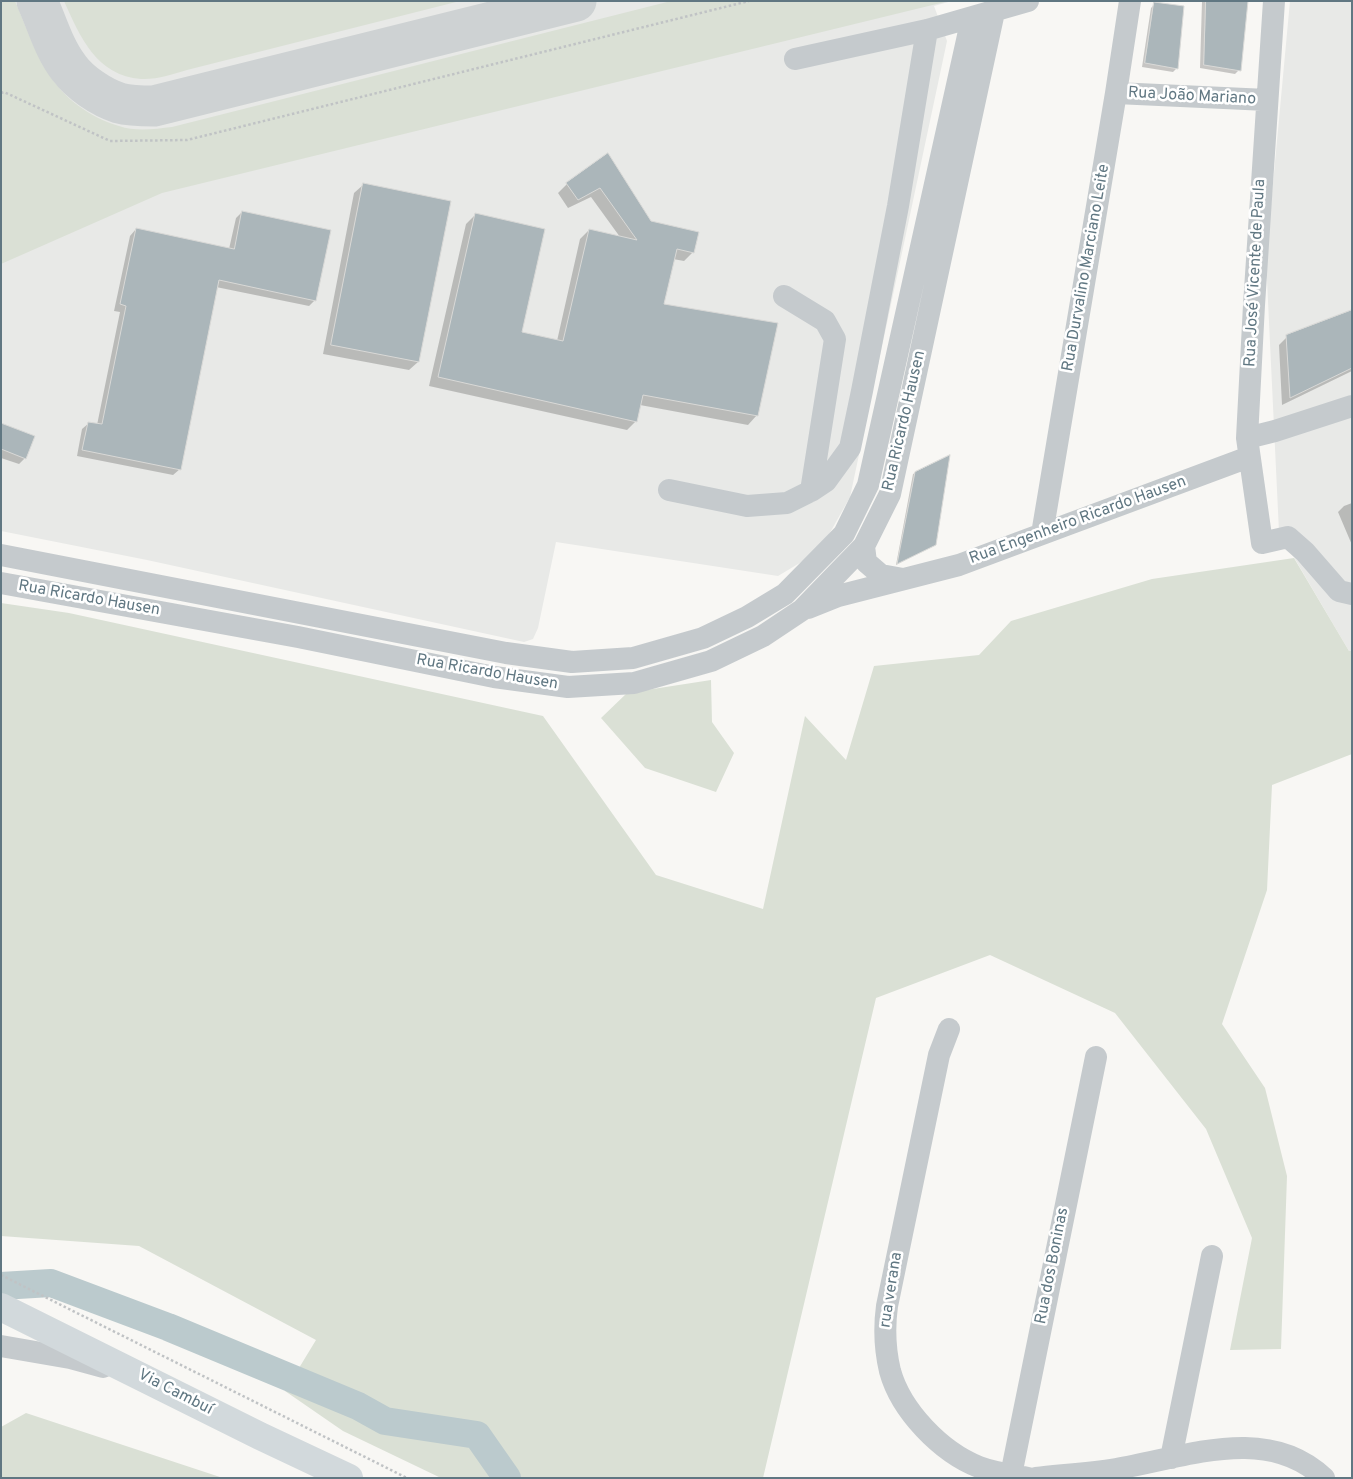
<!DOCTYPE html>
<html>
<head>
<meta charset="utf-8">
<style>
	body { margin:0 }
	#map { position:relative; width:1353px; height:1479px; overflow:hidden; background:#f8f7f4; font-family:Overpass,sans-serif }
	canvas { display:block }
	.frame { position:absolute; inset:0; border:2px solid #607782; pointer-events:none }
</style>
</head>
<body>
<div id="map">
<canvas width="1353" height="1479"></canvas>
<div class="frame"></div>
</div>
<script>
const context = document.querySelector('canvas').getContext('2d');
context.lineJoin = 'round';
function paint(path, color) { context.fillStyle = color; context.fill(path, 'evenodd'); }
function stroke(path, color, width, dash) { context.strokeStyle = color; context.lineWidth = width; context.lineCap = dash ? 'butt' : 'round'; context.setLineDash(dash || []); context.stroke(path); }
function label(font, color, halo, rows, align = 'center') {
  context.font = font + ' Overpass,sans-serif'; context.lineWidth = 5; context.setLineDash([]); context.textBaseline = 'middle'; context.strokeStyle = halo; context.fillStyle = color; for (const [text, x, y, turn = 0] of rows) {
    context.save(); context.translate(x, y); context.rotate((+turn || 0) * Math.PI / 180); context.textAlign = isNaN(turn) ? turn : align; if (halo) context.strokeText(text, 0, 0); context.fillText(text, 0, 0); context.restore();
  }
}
paint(new Path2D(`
	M 1,1 L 952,1 L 934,6 L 947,41 L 850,497 L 827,538 L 808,558 L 778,576 L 556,542 L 538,628 L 533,639 L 524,642 L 147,560 L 1,531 Z
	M 1290,1 L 1352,1 L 1352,651 L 1349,651 L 1279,532 L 1266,259 Z`), '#e8e9e7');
paint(new Path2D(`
	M 1,1 L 15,1 C 25,24 34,50 47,71 C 63,98 89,117 119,126 C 136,132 155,129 172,127 L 671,1 L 949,1 L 162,193 L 1,264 Z
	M 64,1 L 460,1 L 187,70 C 173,74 156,80 141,79 C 97,76 80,37 64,1 Z
	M 1294,558 L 1349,651 L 1352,651 L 1352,754 L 1272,785 L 1267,890 L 1222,1024 L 1265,1088 L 1287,1176 L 1281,1349 L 1230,1350 L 1252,1238 L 1206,1129 L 1115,1013 L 990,955 L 876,998 L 763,1478 L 441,1478 L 343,1431 L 285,1391 L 316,1340 L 139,1246 L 1,1236 L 1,603 L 69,613 L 543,716 L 656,875 L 763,909 L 805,716 L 846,760 L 874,666 L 979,655 L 1011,621 L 1152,579 Z
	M 711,680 L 712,722 L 734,753 L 716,792 L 645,768 L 601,718 L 627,693 Z
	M 26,1413 L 223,1478 L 1,1478 L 1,1427 Z`), '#dae0d5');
paint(new Path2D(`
	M 1202,1 L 1247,1 L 1239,70 L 1235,74 L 1200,68 Z
	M 1155,4 L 1177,68 L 1173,72 L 1142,67 L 1151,8 Z
	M 608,155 L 651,222 L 693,252 L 684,261 L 673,259 L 663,305 L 757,415 L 748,425 L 640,405 L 636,421 L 627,430 L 429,386 L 466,224 L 475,215 L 520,333 L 557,341 L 580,239 L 589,230 L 620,237 L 591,197 L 568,208 L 558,193 L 567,184 Z
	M 363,185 L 418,362 L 409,370 L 323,354 L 354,193 Z
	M 242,212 L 315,300 L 309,306 L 216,287 L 180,469 L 173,475 L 77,456 L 82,429 L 89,423 L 97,425 L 120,312 L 114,311 L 130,236 L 136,229 L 229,249 L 236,218 Z
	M 1352,311 L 1352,371 L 1282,405 L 1279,345 L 1287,337 Z
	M 1,424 L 25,458 L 19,464 L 1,458 Z
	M 915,473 L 932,546 L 896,565 L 913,474 Z
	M 1352,503 L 1352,545 L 1338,512 L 1344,506 Z`), '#0003');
stroke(new Path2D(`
	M 1,1286 L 51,1283 L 168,1327 L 358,1406 L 385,1421 L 477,1435 L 507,1478`), '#bbcacd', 28);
stroke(new Path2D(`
	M 37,1 C 47,23 54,49 69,68 C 80,83 101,97 119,103 C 130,106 143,106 154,106 L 576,1`), '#ced2d3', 41);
const building = new Path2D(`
	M 1206,1 L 1248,1 L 1241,71 L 1204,65 Z
	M 1154,2 L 1184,6 L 1178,69 L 1145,63 Z
	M 608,153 L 651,221 L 699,232 L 694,253 L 677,249 L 664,304 L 778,323 L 758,416 L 643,395 L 637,422 L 438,377 L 475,213 L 545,229 L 522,332 L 563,341 L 589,229 L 637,240 L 600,188 L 578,200 L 566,183 Z
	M 363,183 L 451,201 L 419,362 L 331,345 Z
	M 242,211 L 331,230 L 316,301 L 219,280 L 181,470 L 82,450 L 88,422 L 102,424 L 126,306 L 120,304 L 136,228 L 234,249 Z
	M 1352,310 L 1352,368 L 1290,398 L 1286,335 Z
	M 1,423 L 35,436 L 26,459 L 1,449 Z
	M 950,455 L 936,545 L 897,564 L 915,472 Z`);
paint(building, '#abb6ba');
stroke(building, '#d9d9d7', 1);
stroke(new Path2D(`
	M 1,93 L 4,92 L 110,141 L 187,140 L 749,1
	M 1,1275 L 407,1478`), '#c0c3c5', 2.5, [2.5, 2.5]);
stroke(new Path2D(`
	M 1274,1 L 1254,305 L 1247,438 L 1262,543 L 1288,537 L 1305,552 L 1339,591 L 1352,594
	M 795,59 L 927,30 L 1028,1
	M 1116,93 L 1267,100
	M 784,296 L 825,321 L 835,339 L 811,491
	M 1247,438 L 1275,431 L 1352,406
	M 669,490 L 747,506 L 787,503 L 811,491 L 826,481 L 850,448 L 862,391 L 898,206 L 927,30
	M 1042,534 L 1116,93 L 1130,1
	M 864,546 L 866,562 L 881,575 L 903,579
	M 1,555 L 506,653 L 572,662 L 633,658 L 703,638 L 747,617 L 785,594 L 844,534 L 868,485 L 972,18
	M 1,583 L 298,637 L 494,677 L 568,687 L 634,683 L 711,661 L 763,636 L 802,610 L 864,546 L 890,494 L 994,12
	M 808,608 L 838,596 L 959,565 L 1249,457
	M 949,1029 L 939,1055 L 887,1306 C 884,1328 885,1350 890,1371 C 901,1411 941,1452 979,1467 C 995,1473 1012,1475 1028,1478
	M 1,1346 L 70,1358 L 103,1367
	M 1171,1458 L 1212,1256
	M 1011,1475 L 1096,1057
	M 1036,1478 C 1063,1475 1090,1473 1116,1469 C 1184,1458 1266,1423 1324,1478`), '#c5cacd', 22);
stroke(new Path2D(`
	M 1,1307 L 260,1436 L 349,1478`), '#d2d9dc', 28);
label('16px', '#607782', '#fff', [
	["Rua João Mariano",1192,97,3],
	["Rua Durvalino Marciano Leite",1087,268,-80],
	["Rua José Vicente de Paula",1256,273,-87],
	["Rua Ricardo Hausen",905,421,-77],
	["Rua Engenheiro Ricardo Hausen",1078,521,-20],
	["Rua Ricardo Hausen",89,599,10],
	["Rua Ricardo Hausen",487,673,10],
	["Rua dos Boninas",1053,1266,-79],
	["rua verana",892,1290,-81],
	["Via Cambuí",175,1393,27]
]);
</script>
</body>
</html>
